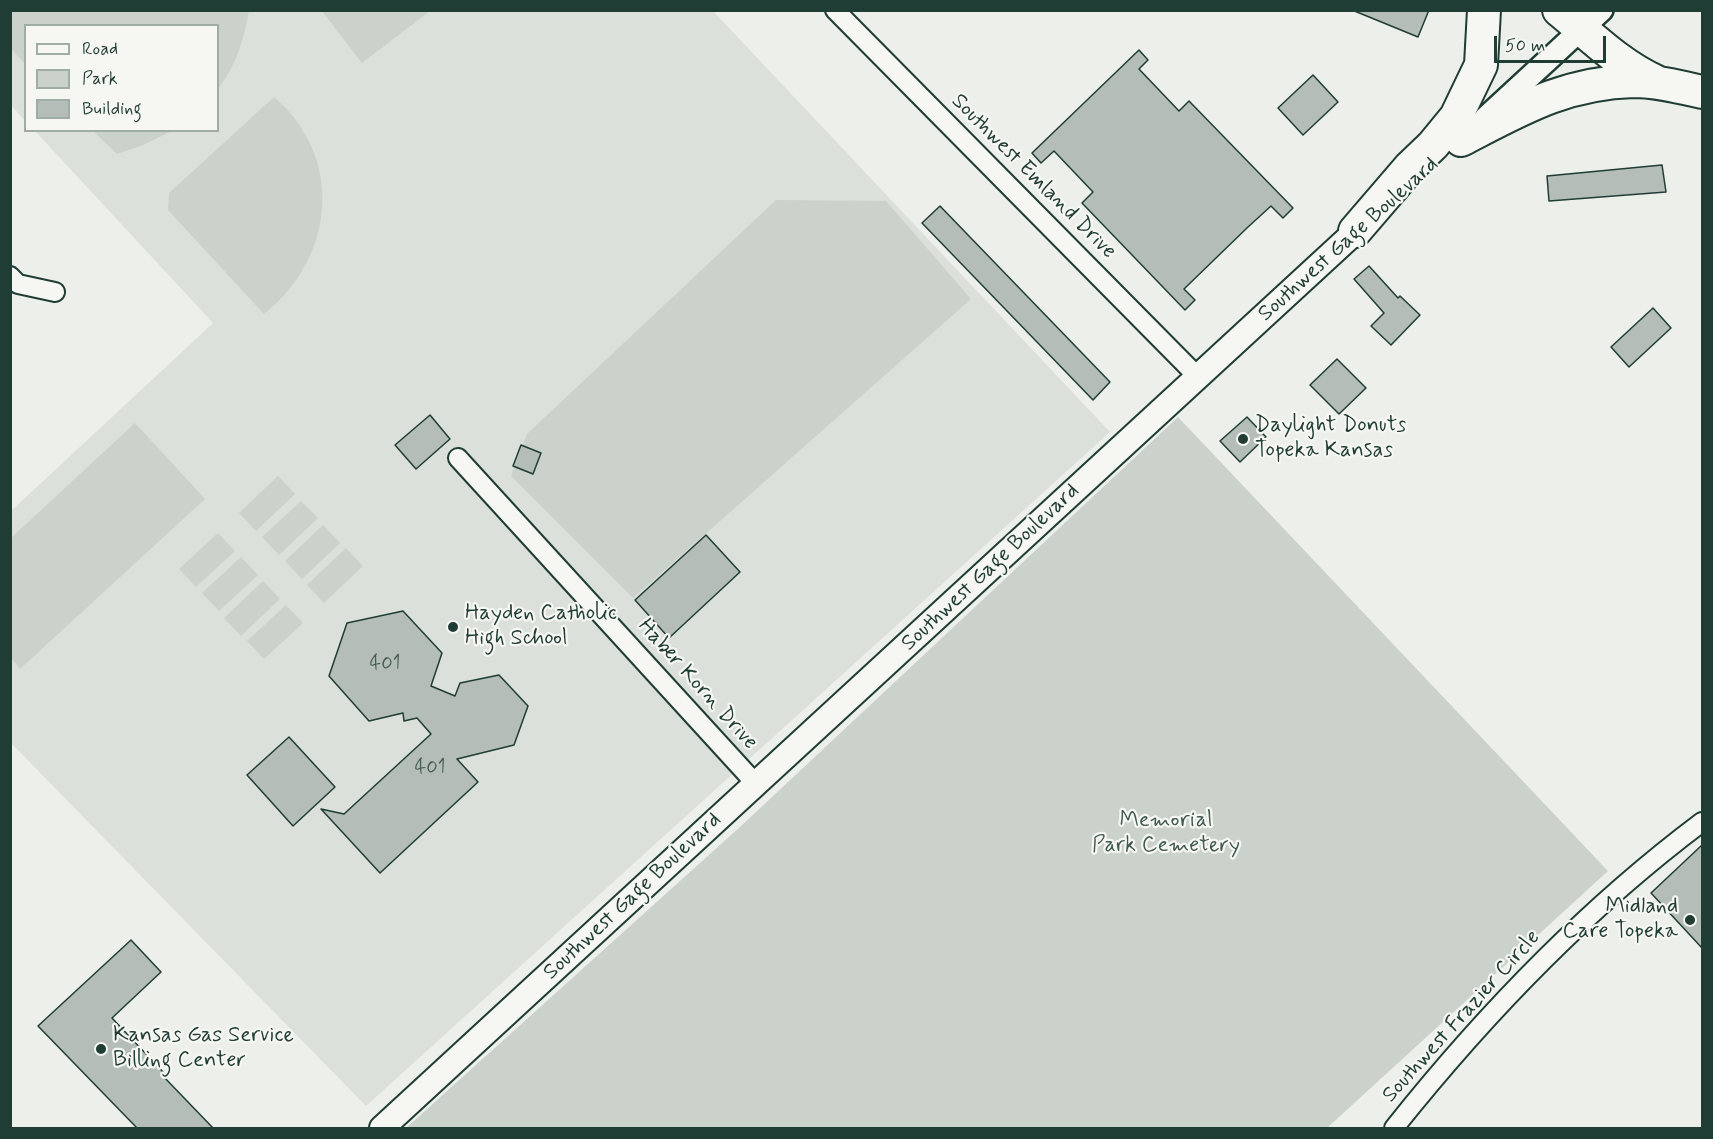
<!DOCTYPE html>
<html>
<head>
<meta charset="utf-8">
<style>
	body { margin:0 }
	#map { position:relative; width:1713px; height:1139px; overflow:hidden; background:#edefea; font-family:Mynerve,sans-serif }
	canvas { display:block }
	.frame { position:absolute; inset:0; border:12px solid #1f3d34; pointer-events:none }
	.legend { position:absolute; left:24px; top:24px; width:195px; height:108px; box-sizing:border-box; background:#f6f6f2; border:2px solid #a0aca6; margin:0; padding:8px 10px; list-style:none; font-size:18px; color:#1f3d34 }
	.legend li { display:flex; align-items:center; gap:12px; height:30px }
	.legend b { width:30px; border:2px solid #a0aca6 }
	.scale { position:absolute; left:1494px; top:36px; width:112px; height:27px; box-sizing:border-box; border:3px solid #1f3d34; border-top:0; padding-left:8px; font-size:18px; line-height:21px; white-space:nowrap; color:#1f3d34; -webkit-text-stroke:4px #f6f6f2; paint-order:stroke }
</style>
</head>
<body>
<div id="map">
<canvas width="1713" height="1139"></canvas>
<div class="frame"></div>
<ul class="legend">
<li><b style="height:8px;background:#f6f6f2"></b>Road</li>
<li><b style="height:16px;background:#cbd2cc"></b>Park</li>
<li><b style="height:16px;background:#b4bdb8"></b>Building</li>
</ul>
<div class="scale">50 m</div>
</div>
<script>
const context = document.querySelector('canvas').getContext('2d');
context.lineJoin = 'round';
function paint(path, color) { context.fillStyle = color; context.fill(path, 'evenodd'); }
function stroke(path, color, width, dash) { context.strokeStyle = color; context.lineWidth = width; context.lineCap = dash ? 'butt' : 'round'; context.setLineDash(dash || []); context.stroke(path); }
function label(font, color, halo, rows, align = 'center') {
  context.font = font + ' Mynerve,sans-serif'; context.lineWidth = 4.5; context.setLineDash([]); context.textBaseline = 'middle'; context.strokeStyle = halo; context.fillStyle = color; for (const [text, x, y, turn = 0] of rows) {
    context.save(); context.translate(x, y); context.rotate((+turn || 0) * Math.PI / 180); context.textAlign = isNaN(turn) ? turn : align; if (halo) context.strokeText(text, 0, 0); context.fillText(text, 0, 0); context.restore();
  }
}
paint(new Path2D(`
	M 11,11 L 713,11 L 1110,432 L 366,1106 L 11,743 L 11,511 L 213,323 L 35,131 L 218,130 L 218,26 L 26,26 L 25,121 L 11,105 Z`), '#dce0db');
paint(new Path2D(`
	M 10,11 L 249,10 L 249,11 C 244,39 236,66 218,89 L 218,26 L 26,26 L 25,64 L 11,49 Z
	M 322,11 L 430,11 L 362,63 Z
	M 274,97 C 345,158 335,258 264,314 L 168,210 L 169,193 Z
	M 93,131 L 172,131 L 141,146 L 117,154 Z
	M 776,200 L 886,201 L 971,299 L 633,598 L 511,476 L 527,434 Z
	M 1178,417 L 1608,871 L 1327,1128 L 406,1128 L 741,826 Z
	M 135,423 L 205,499 L 20,669 L 11,658 L 11,538 Z
	M 278,476 L 295,494 L 256,531 L 239,513 Z
	M 301,501 L 318,518 L 279,555 L 262,537 Z
	M 323,525 L 340,543 L 302,579 L 285,561 Z
	M 218,533 L 235,551 L 196,587 L 179,569 Z
	M 346,548 L 363,566 L 324,603 L 307,585 Z
	M 241,557 L 258,575 L 219,611 L 202,593 Z
	M 263,581 L 280,599 L 241,636 L 224,618 Z
	M 286,605 L 303,623 L 264,659 L 247,641 Z`), '#cbd2cc');
const building = new Path2D(`
	M 1352,10 L 1429,10 L 1418,37 Z
	M 1139,50 L 1148,60 L 1139,69 L 1179,111 L 1189,101 L 1293,208 L 1283,218 L 1271,206 L 1248,227 L 1184,289 L 1195,300 L 1185,310 L 1082,203 L 1093,192 L 1054,151 L 1041,163 L 1032,153 Z
	M 1313,75 L 1338,102 L 1303,135 L 1278,108 Z
	M 1662,165 L 1666,192 L 1549,201 L 1547,176 Z
	M 940,206 L 1110,382 L 1093,400 L 922,223 Z
	M 1369,266 L 1398,298 L 1400,296 L 1420,315 L 1391,345 L 1371,326 L 1384,313 L 1354,279 Z
	M 1653,308 L 1671,328 L 1629,367 L 1611,347 Z
	M 1337,359 L 1366,388 L 1339,414 L 1310,385 Z
	M 430,415 L 450,439 L 416,469 L 395,445 Z
	M 1247,417 L 1266,437 L 1240,462 L 1220,441 Z
	M 521,445 L 541,453 L 533,474 L 513,466 Z
	M 706,535 L 740,572 L 669,638 L 635,600 Z
	M 403,611 L 442,653 L 431,686 L 455,696 L 460,683 L 499,675 L 528,706 L 514,745 L 457,759 L 478,782 L 380,873 L 321,809 L 344,814 L 431,734 L 417,718 L 404,721 L 403,713 L 369,721 L 329,676 L 347,623 Z
	M 289,737 L 335,787 L 293,826 L 247,775 Z
	M 1702,845 L 1702,948 L 1651,893 Z
	M 131,940 L 161,972 L 112,1018 L 164,1073 L 162,1075 L 213,1128 L 137,1128 L 38,1026 Z`);
paint(building, '#b4bdb8');
stroke(building, '#1f3d34', 1.5);
const minor = new Path2D(`
	M 835,10 L 1198,377
	M 10,276 L 18,284 L 55,292
	M 458,458 L 756,784
	M 1394,1128 C 1484,1015 1586,909 1702,822`);
const tertiary = new Path2D(`
	M 1485,118 L 1602,10`);
const secondary = new Path2D(`
	M 382,1128 L 1367,221`);
const motorway = new Path2D(`
	M 1559,10 C 1591,36 1619,65 1657,82
	M 1461,140 C 1521,109 1564,83 1634,81 C 1657,81 1680,87 1702,92
	M 1355,231 L 1410,167 L 1433,145 L 1456,117 L 1481,65 L 1484,10`);
stroke(minor, '#1f3d34', 22);
stroke(tertiary, '#1f3d34', 26);
stroke(secondary, '#1f3d34', 28);
stroke(motorway, '#1f3d34', 36);
stroke(minor, '#f6f6f2', 18);
stroke(tertiary, '#f6f6f2', 21);
stroke(secondary, '#f6f6f2', 24);
stroke(motorway, '#f6f6f2', 32);
for (const [x, y, r, color] of [
	[1243,439,6,"#1f3d34"],
	[453,627,6,"#1f3d34"],
	[1690,920,6,"#1f3d34"],
	[101,1049,6,"#1f3d34"]
]) { const dot = new Path2D(); dot.arc(x, y, r, 0, 2 * Math.PI); context.fillStyle = color; context.fill(dot); stroke(dot, '#f6f6f2', 2); }
label('20px', '#445d55', null, [
	["401",385,665],
	["401",430,769]
]);
label('22px', '#1f3d34', '#f6f6f2', [
	["Southwest Emland Drive",1033,177,45],
	["Southwest Gage Boulevard",1349,240,-42],
	["Southwest Gage Boulevard",991,568,-43],
	["Haber Korn Drive",697,685,48],
	["Southwest Gage Boulevard",633,897,-43],
	["Southwest Frazier Circle",1462,1017,-48]
]);
label('22px', '#1f3d34', '#f6f6f2', [
	["Daylight Donuts",1255,426],
	["Topeka Kansas",1255,451],
	["Hayden Catholic",465,614],
	["High School",465,639],
	["Midland",1678,907,"right"],
	["Care Topeka",1678,932,"right"],
	["Kansas Gas Service",113,1036],
	["Billing Center",113,1061]
], 'left');
label('22px', '#415b52', '#f6f6f2', [
	["Memorial",1166,821],
	["Park Cemetery",1166,846]
]);
</script>
</body>
</html>
